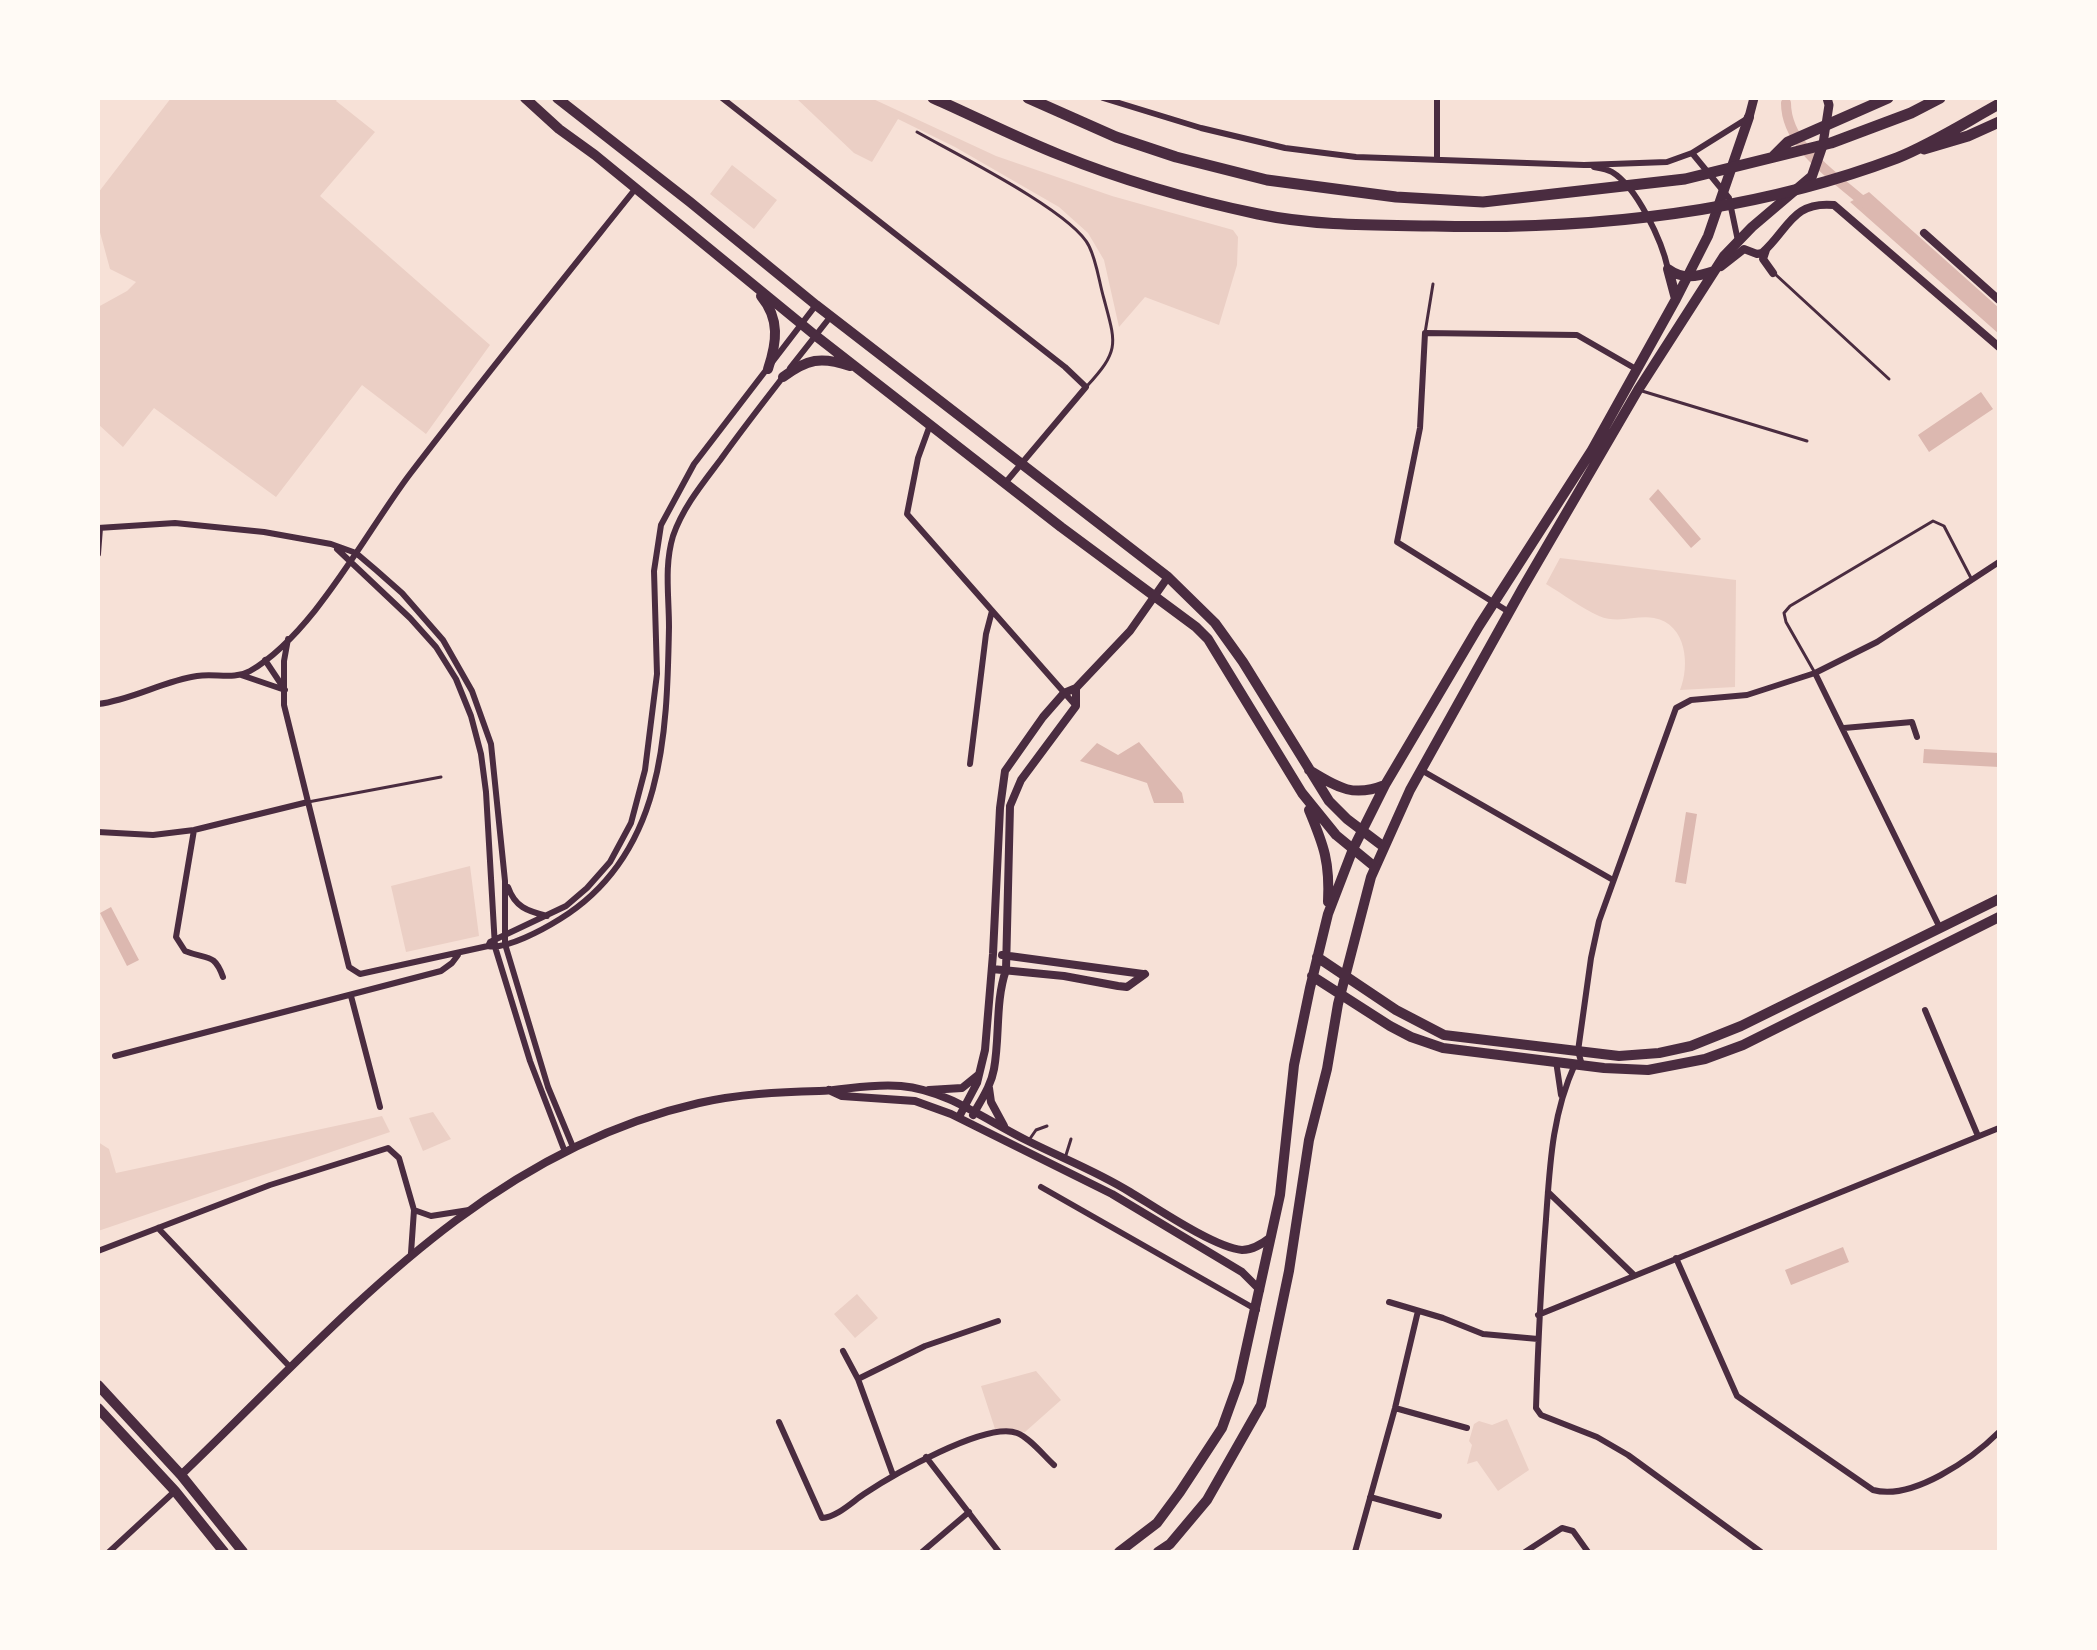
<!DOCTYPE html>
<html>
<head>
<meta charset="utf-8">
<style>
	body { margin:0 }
	#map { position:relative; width:2097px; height:1650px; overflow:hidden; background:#f7e1d7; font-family:"IBM Plex Sans",sans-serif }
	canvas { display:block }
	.frame { position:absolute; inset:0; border:100px solid #fffaf5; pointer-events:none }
</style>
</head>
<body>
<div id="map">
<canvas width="2097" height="1650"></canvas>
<div class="frame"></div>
</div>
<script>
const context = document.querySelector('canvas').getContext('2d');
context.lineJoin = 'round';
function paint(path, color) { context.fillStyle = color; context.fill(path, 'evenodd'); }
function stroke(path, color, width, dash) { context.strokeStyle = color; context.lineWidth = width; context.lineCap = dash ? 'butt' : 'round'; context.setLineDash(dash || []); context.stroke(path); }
paint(new Path2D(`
	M 171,98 L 338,98 L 336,101 L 375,132 L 320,196 L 490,345 L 426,434 L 362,385 L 276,497 L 154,408 L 123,447 L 98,424 L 98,307 L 127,291 L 136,282 L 110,269 L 98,225 L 98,193 Z
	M 796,98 L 871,98 L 996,156 L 1112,196 L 1233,230 L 1238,237 L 1237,265 L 1219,325 L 1145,297 L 1119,327 L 1104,260 L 1088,233 L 1059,207 L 955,147 L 898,119 L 872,162 L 854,153 Z
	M 732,165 L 777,200 L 754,229 L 710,194 Z
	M 1560,558 L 1736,580 L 1735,687 L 1680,690 C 1690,666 1687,624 1654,618 C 1636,615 1618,624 1599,616 C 1581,608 1563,594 1546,584 Z
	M 470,866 L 479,936 L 406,952 L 391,886 Z
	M 433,1112 L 451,1139 L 423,1151 L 409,1118 Z
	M 382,1116 L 390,1132 L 98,1231 L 98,1142 L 109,1149 L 116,1173 Z
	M 857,1294 L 878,1318 L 855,1338 L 834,1314 Z
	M 1036,1371 L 1061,1400 L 1025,1432 L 995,1429 L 981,1386 Z
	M 1507,1419 L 1529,1470 L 1498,1491 L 1477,1461 L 1467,1464 L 1472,1445 L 1469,1441 L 1474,1424 L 1479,1421 L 1492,1425 Z`), '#ebcfc5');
paint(new Path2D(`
	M 1869,192 L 1999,308 L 1999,334 L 1850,202 Z
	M 1981,392 L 1993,409 L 1929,452 L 1918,435 Z
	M 1658,489 L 1701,539 L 1691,548 L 1649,499 Z
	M 1139,742 L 1182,793 L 1184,803 L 1154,803 L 1147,783 L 1080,761 L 1097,743 L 1118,755 Z
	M 1924,749 L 1999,753 L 1999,767 L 1923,763 Z
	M 1686,812 L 1697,814 L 1686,884 L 1675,882 Z
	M 111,907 L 139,960 L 127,966 L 100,913 Z
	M 1843,1247 L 1849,1262 L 1791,1285 L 1785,1270 Z`), '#dcb8b0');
stroke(new Path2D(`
	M 1786,103 C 1786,147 1836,177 1866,204`), '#dcb8b0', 10);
stroke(new Path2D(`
	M 917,132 C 954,153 1073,212 1089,246 C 1097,262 1099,282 1104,299 C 1116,344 1120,350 1087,386
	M 1775,274 L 1889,379
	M 1425,333 L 1433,284
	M 1642,391 L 1807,441
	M 1815,673 L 1786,622 L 1784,613 L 1790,606 L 1933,521 L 1944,526 L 1971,578
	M 308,802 L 441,777
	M 1029,1140 L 1036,1130 L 1047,1126
	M 1066,1155 L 1071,1139`), '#4a2c40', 3);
stroke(new Path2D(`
	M 722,98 L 1065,367 L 1086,387 L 1006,482
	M 1103,98 L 1201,128 L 1285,148 L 1356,157 L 1584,165 L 1667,162 L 1692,153 L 1748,118
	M 1437,98 L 1437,160
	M 1692,153 L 1729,198 L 1738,241
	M 1594,167 C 1600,168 1607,169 1612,172 C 1637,187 1662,241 1668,269
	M 790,368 L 831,316
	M 930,425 L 918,458 L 907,514 L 1076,706
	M 98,528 L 175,523 L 264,532 L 331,544 L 356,553 L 376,570 L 402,593 L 443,640 L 472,691 L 491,744 L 505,881 L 505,944 L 548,1087 L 573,1147
	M 337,549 L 410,618 L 436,647 L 456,679 L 471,716 L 481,754 L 486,792 L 495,947 L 530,1061 L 565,1152
	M 98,554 L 100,528
	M 1509,612 L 1397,542 L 1420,428 L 1425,333 L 1577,335 L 1636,369
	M 288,639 L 284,661 L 284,705 L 349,967 L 360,974 L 488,946 L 490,942 L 566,906 L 587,888 L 610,862 L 631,823 L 645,770 L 657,674 L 654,571 L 661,525 L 694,464 L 816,305
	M 265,660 L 283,687
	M 1815,673 L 1940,928
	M 241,675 L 285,690
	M 98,704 C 132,700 163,681 197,676 C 215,673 234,680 250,671 C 314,634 366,532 410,474 C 484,377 560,283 636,188
	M 1844,728 L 1912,722 L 1917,737
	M 970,764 L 986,634 L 992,611
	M 1421,770 L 1613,880
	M 194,830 L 176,937 L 185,951 C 207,960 214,952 223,977
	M 98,832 L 153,835 L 194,830 L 308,802
	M 508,887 C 515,907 527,911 547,916
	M 488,946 C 506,950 544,929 560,919 C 664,855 667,735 669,627 C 669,596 664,566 673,536 C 683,507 703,483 721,459 C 741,431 762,404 783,377
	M 351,996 L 380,1107
	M 1925,1010 L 1978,1136
	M 115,1056 L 441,971 L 452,963 L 458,955
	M 1556,1061 L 1561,1095
	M 1575,1064 C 1552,1115 1550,1163 1546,1219 C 1541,1282 1538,1345 1536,1408 L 1541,1415 L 1597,1437 L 1628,1455 L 1761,1552
	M 1582,1065 L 1578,1051 L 1591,958 L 1599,921 L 1676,708 L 1691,700 L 1747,695 L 1815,673 L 1877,642 L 1999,562
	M 1041,1187 L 1257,1310
	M 1548,1192 L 1634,1275
	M 414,1210 L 431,1216 L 469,1210
	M 158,1228 L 290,1367
	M 98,1251 L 270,1185 L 388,1148 L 399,1158 L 414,1210 L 411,1253
	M 1676,1258 L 1737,1396 L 1873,1490 C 1912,1501 1972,1459 1999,1432
	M 1389,1302 L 1443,1318 L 1483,1334 L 1538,1339
	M 1538,1315 L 1999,1128
	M 843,1351 L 858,1379 L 893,1475
	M 858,1379 L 925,1346 L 998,1321
	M 1395,1408 L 1467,1428
	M 779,1422 L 822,1518 C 837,1517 852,1502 864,1494 C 891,1476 986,1421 1017,1433 C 1030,1438 1044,1456 1054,1465
	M 926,1457 L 999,1552
	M 1370,1497 L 1439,1516
	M 109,1552 L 175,1491
	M 922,1552 L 969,1512
	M 1355,1552 L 1395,1408 L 1418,1311
	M 1525,1552 L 1562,1528 L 1573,1531 L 1588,1552`), '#4a2c40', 6);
stroke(new Path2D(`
	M 1924,233 L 1999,300
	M 1766,250 L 1763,259 L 1773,273
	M 1721,267 L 1744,249 L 1757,254 L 1762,253 C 1789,229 1792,201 1834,205 L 1999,347
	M 1002,955 L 1143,974
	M 992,969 L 1064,976 L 1118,986 L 1127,987 L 1145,974
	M 989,1088 L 991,1102 L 1004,1126
	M 829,1090 L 842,1096 L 915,1101 L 951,1114 L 1112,1194 L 1242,1272 L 1260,1290
	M 929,1090 L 962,1088 L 978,1075
	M 973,1115 C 981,1100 991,1086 994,1069 C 1000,1036 995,1002 1006,970 L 1010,806 L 1021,780 L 1076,706 L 1076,688
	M 959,1117 L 977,1083 L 985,1050 L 993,954 L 1000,808 L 1005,771 L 1043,717 L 1064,693 L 1076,688 L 1130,631 L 1168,577
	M 181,1475 C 337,1326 479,1153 699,1103 C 739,1094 778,1092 819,1091 C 846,1090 872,1083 901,1086 C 947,1090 987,1121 1028,1141 C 1062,1158 1098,1172 1130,1192 C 1155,1207 1215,1248 1242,1250 C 1253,1250 1262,1244 1271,1237`), '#4a2c40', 8);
stroke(new Path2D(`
	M 1749,117 L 1754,98
	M 1823,144 L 1829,105 L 1827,98`), '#4a2c40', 9);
stroke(new Path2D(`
	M 525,98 L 559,129 L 595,155 L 816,336 L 1061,527 L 1196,627 L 1208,639 L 1302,793 L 1336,835 L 1375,867
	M 557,98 L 690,202 L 816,305 L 1168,577 L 1215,623 L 1243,662 L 1329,801 L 1347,819 L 1384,847
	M 1668,269 C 1683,280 1696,277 1714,271
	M 1668,269 L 1676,299
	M 761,296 C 780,319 777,342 768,369
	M 783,377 C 807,359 821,356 850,366
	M 1309,770 C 1337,787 1352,798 1385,785
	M 1309,810 C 1324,846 1330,862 1328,902
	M 1317,957 L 1396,1010 L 1444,1035 L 1619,1056 L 1659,1053 L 1691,1046 L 1741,1026 L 1999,899
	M 1312,976 L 1390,1026 L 1411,1037 L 1443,1048 L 1604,1068 L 1648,1070 L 1705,1059 L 1743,1045 L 1999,917
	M 98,1385 L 181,1475 L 243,1552
	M 98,1408 L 175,1491 L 224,1552
	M 1119,1552 L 1157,1523 L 1180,1492 L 1222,1428 L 1239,1381 L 1280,1195 L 1294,1065 L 1310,988 L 1328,914 L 1353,849 L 1385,785 L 1479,626 L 1592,450 L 1676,299 L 1708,236 L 1749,117
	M 1158,1552 L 1170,1544 L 1207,1500 L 1261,1405 L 1289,1271 L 1309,1140 L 1327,1069 L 1338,1004 L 1371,877 L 1410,790 L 1522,589 L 1638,390 L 1724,256 L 1752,227 L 1812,176 L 1823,144`), '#4a2c40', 10);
stroke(new Path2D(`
	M 933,98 C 976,117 1017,138 1060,155 C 1124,181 1191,200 1258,214 C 1315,226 1375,225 1433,226 C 1591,230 1749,214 1897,158 C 1932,144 1966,122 1999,104
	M 1028,98 L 1116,137 L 1176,157 L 1267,180 L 1396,197 L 1483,202 L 1685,179 L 1831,143 L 1911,113 L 1940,98
	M 1924,149 L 1968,136 L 1999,122
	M 1773,157 L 1788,142 L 1888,98`), '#4a2c40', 11);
</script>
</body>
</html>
